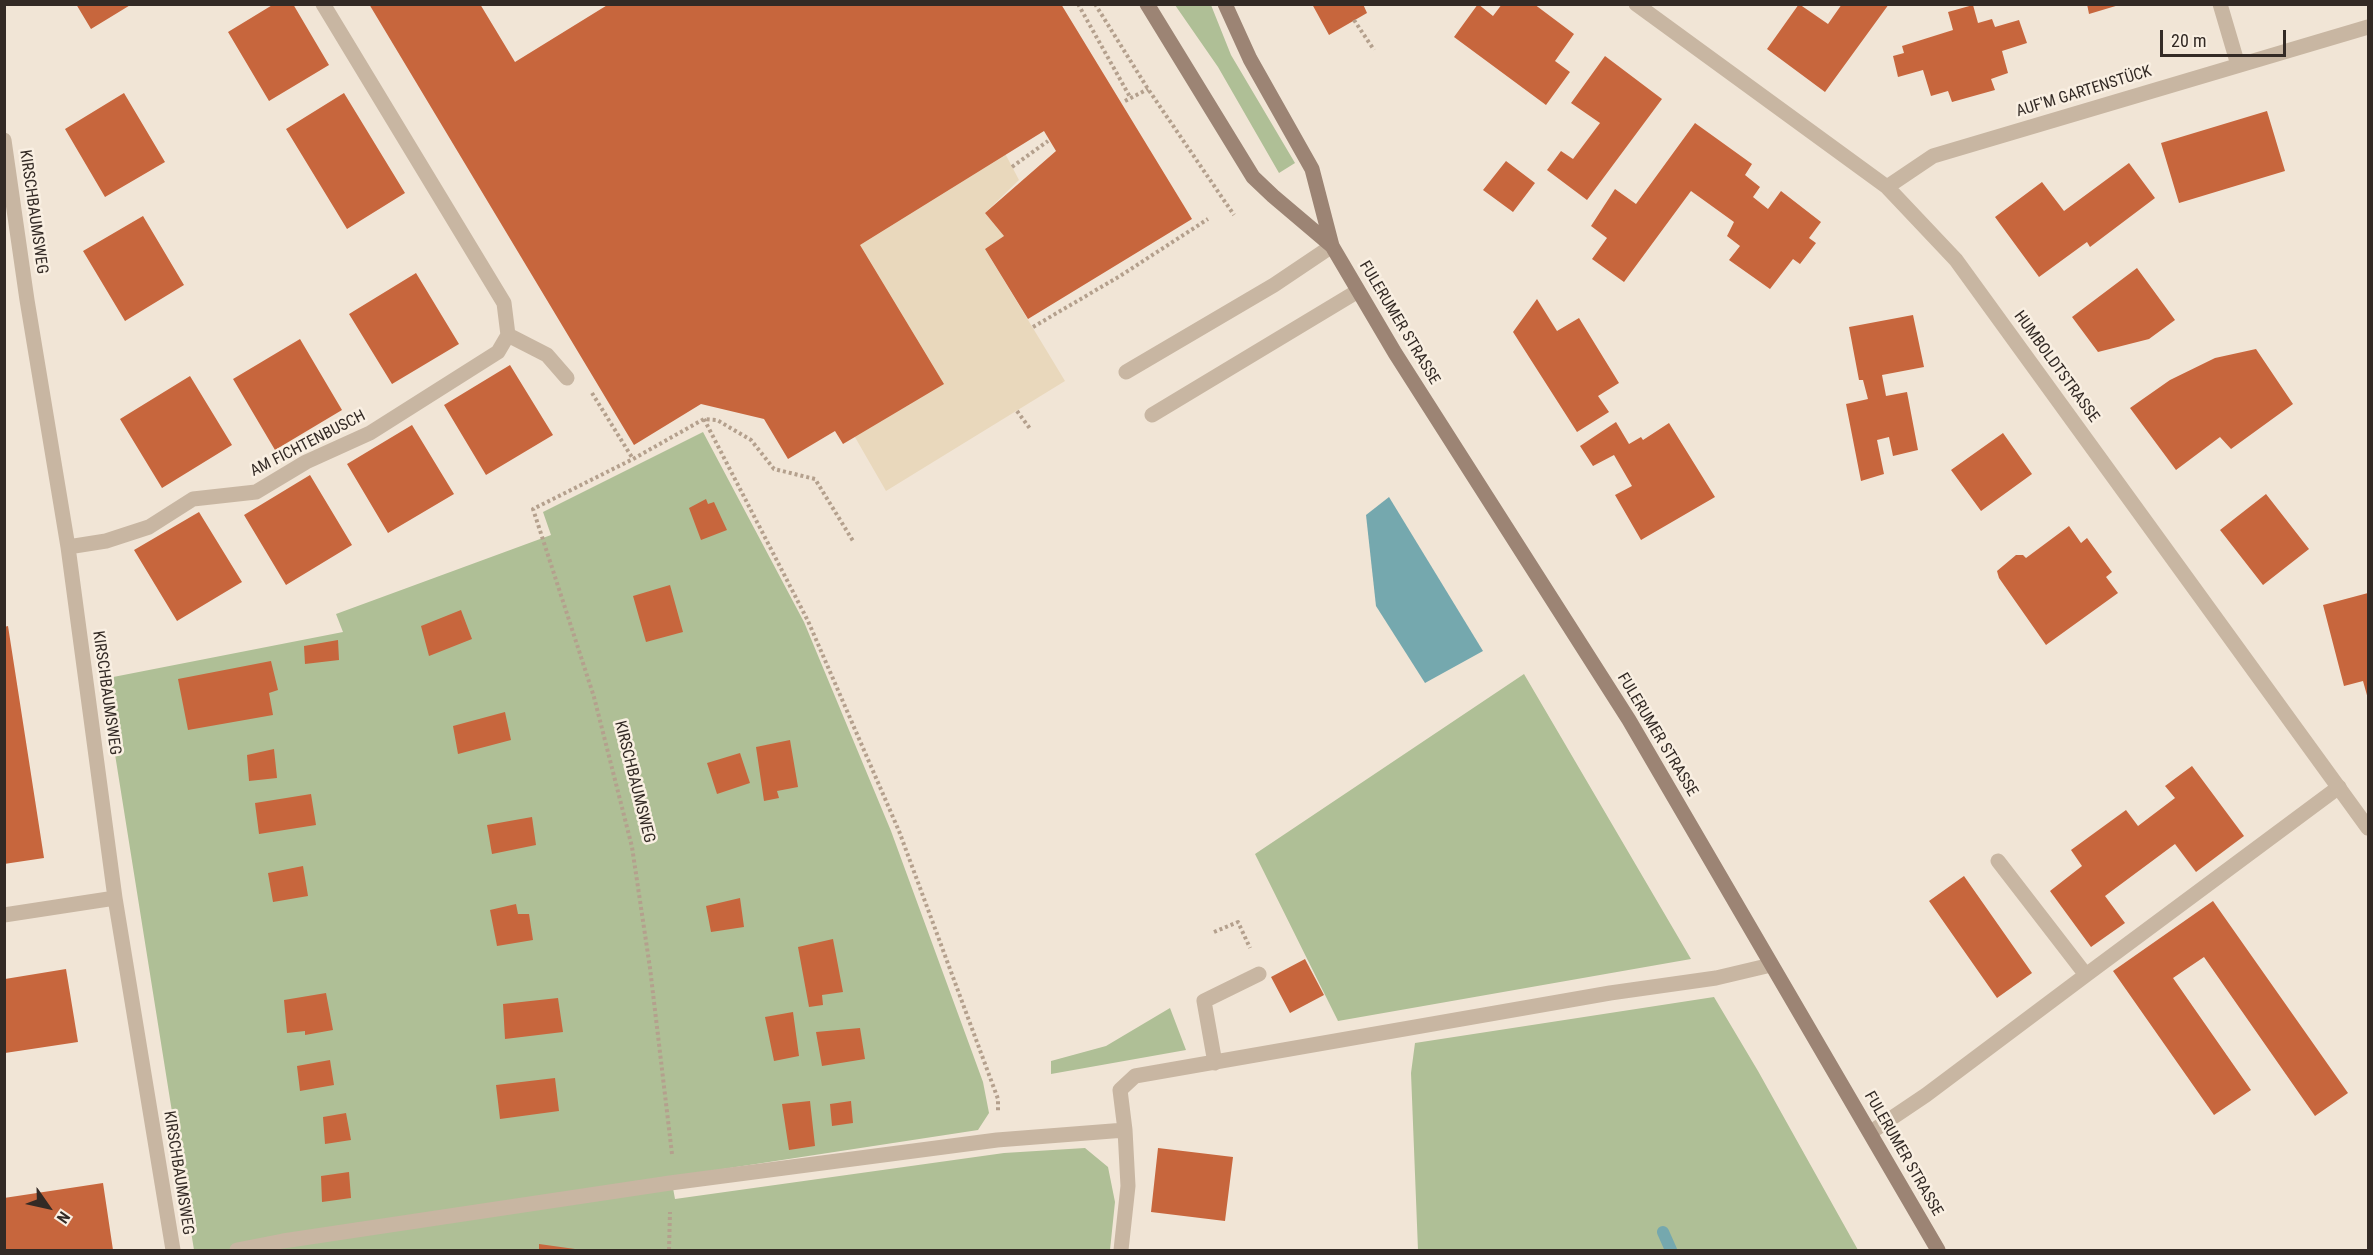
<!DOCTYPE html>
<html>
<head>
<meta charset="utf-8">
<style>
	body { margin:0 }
	#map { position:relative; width:2373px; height:1255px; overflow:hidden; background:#f1e5d6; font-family:"Roboto Condensed",sans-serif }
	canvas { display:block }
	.frame { position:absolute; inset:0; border:6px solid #332a25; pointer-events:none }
	.north { position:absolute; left:18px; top:1177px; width:60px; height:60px; -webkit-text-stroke:4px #f9efe2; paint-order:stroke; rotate:124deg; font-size:16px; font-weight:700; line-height:24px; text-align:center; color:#332a25 }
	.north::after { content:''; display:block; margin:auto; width:21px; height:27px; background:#332a25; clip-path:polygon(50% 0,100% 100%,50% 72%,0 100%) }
	.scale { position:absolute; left:2160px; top:30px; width:126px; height:27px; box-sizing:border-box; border:3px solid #332a25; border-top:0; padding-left:8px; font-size:18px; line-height:21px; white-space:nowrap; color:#332a25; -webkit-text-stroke:4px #f9efe2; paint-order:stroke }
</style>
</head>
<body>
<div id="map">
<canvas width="2373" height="1255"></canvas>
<div class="frame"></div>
<div class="north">N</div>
<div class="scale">20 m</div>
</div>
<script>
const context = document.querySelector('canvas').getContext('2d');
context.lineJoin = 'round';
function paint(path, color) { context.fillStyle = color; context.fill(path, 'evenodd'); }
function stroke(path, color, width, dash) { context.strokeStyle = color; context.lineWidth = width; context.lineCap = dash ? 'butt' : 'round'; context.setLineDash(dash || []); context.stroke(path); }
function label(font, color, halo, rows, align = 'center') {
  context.font = font + ' "Roboto Condensed",sans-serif'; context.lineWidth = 5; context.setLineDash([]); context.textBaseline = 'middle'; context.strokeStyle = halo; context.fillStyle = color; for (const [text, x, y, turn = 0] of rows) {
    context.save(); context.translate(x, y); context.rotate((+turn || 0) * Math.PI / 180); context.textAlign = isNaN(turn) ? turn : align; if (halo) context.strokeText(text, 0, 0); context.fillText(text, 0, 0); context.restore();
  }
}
paint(new Path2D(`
	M 1175,5 L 1211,5 L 1231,55 L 1295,163 L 1279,173 L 1218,67 Z
	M 703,432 L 804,622 L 891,831 L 983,1082 L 989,1113 L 978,1130 L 671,1177 L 675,1199 L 1004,1153 L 1085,1148 L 1108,1167 L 1115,1202 L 1110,1250 L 194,1250 L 103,679 L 343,632 L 336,614 L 551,535 L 543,512 Z
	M 1524,674 L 1691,959 L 1338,1021 L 1255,854 Z
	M 1714,997 L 1758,1071 L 1858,1250 L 1418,1250 L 1411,1073 L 1415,1043 Z
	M 1170,1008 L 1186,1050 L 1051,1074 L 1051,1061 L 1106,1046 Z`), '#afbf96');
paint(new Path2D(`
	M 998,140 L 1019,180 L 985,213 L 1004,236 L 985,249 L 1065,381 L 886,491 L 848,425 L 838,242 Z`), '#e9d8bc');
paint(new Path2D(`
	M 1389,497 L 1483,651 L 1425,683 L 1376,606 L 1366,515 Z`), '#75a8ae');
stroke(new Path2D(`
	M 1663,1232 L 1671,1250`), '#75a8ae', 12);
paint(new Path2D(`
	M 76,4 L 132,4 L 91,29 Z
	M 274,4 L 293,4 L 329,65 L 269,101 L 228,32 Z
	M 369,4 L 480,4 L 515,62 L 609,4 L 1061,4 L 1192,219 L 1028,319 L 985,249 L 1004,236 L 985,213 L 1056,151 L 1044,131 L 860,245 L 944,384 L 843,444 L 835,431 L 788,459 L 764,419 L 701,404 L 634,445 Z
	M 1312,4 L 1363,4 L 1367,13 L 1329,35 Z
	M 1478,4 L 1493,16 L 1502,4 L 1534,4 L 1574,34 L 1555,61 L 1570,72 L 1546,105 L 1454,37 Z
	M 1799,4 L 1828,24 L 1842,4 L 1889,4 L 1825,92 L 1767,49 Z
	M 2087,4 L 2119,4 L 2119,5 L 2089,14 Z
	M 1973,5 L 1978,23 L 1992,19 L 1995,27 L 2019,20 L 2027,43 L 2002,51 L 2008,73 L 1991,79 L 1995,90 L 1952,102 L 1948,91 L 1931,96 L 1923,70 L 1898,77 L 1893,56 L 1904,53 L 1902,46 L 1953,30 L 1948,12 Z
	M 1605,56 L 1662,99 L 1587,200 L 1547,170 L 1561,151 L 1573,159 L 1600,123 L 1571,103 Z
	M 124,93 L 165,162 L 105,197 L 65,129 Z
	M 344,93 L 405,193 L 347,229 L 286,129 Z
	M 2267,111 L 2285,171 L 2179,203 L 2161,143 Z
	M 1695,123 L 1752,164 L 1745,175 L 1760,187 L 1753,197 L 1768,209 L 1781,191 L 1821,222 L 1809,238 L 1816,243 L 1800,264 L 1793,259 L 1770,289 L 1729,260 L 1740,246 L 1727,236 L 1734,222 L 1691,191 L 1624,282 L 1592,259 L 1607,238 L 1591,226 L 1615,189 L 1636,204 Z
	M 1506,161 L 1535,183 L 1513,212 L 1483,190 Z
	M 2129,163 L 2155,198 L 2090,247 L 2087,242 L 2039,277 L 1995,217 L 2042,182 L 2064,211 Z
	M 143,216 L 184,285 L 125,321 L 83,251 Z
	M 2137,268 L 2175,320 L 2149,339 L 2098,352 L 2072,317 Z
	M 416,273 L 459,344 L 392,384 L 349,314 Z
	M 1537,299 L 1557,331 L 1579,318 L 1619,383 L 1598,396 L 1609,412 L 1577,432 L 1513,332 Z
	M 1913,315 L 1924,367 L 1882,375 L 1886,396 L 1907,392 L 1918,450 L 1893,456 L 1889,437 L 1877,440 L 1884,474 L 1861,481 L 1846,404 L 1868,399 L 1863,380 L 1859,380 L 1849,327 Z
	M 300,339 L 342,410 L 275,450 L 233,379 Z
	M 2256,349 L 2293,404 L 2231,449 L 2220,437 L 2176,470 L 2130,408 L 2170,380 L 2215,358 Z
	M 510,365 L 553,435 L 486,475 L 444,405 Z
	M 190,376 L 232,445 L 162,488 L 120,419 Z
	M 1616,422 L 1629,444 L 1641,437 L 1643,440 L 1669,423 L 1715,497 L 1641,540 L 1615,495 L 1632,486 L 1614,455 L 1593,466 L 1580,446 Z
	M 412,425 L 454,494 L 388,533 L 347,464 Z
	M 2003,433 L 2032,474 L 1981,511 L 1951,470 Z
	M 310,475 L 352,545 L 286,585 L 244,515 Z
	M 2266,494 L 2309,549 L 2263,585 L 2220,530 Z
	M 706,499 L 708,504 L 714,502 L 727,530 L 701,540 L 689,508 Z
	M 199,512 L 242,582 L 177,621 L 134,550 Z
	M 2069,526 L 2081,543 L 2087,538 L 2112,572 L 2106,577 L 2118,593 L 2046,645 L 1999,578 L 1997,571 L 2016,555 L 2023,555 L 2026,558 Z
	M 670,585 L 683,632 L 646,642 L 633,596 Z
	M 2368,593 L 2368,699 L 2363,681 L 2344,686 L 2323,605 Z
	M 461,610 L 472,639 L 429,656 L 421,626 Z
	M 8,626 L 44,858 L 4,864 L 4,627 Z
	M 338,640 L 339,660 L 305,664 L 304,646 Z
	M 271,661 L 278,690 L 269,693 L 273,715 L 188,730 L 178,679 Z
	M 505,712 L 511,740 L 458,754 L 453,726 Z
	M 790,740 L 798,787 L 777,791 L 779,798 L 764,801 L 756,747 Z
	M 274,749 L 277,778 L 249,781 L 247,755 Z
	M 740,753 L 750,783 L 717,794 L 707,763 Z
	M 2192,766 L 2244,836 L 2196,872 L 2175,844 L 2105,896 L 2125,923 L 2091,947 L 2050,891 L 2082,866 L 2071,850 L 2126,810 L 2138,826 L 2175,798 L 2165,786 Z
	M 311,794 L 316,825 L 259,834 L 255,803 Z
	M 532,817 L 536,845 L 492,854 L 487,825 Z
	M 303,866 L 308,896 L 273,902 L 268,873 Z
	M 1964,876 L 2032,973 L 1997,998 L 1929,901 Z
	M 740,898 L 744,927 L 711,932 L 706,906 Z
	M 2213,901 L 2348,1093 L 2315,1116 L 2204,957 L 2173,978 L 2251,1090 L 2214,1115 L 2113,971 Z
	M 516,904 L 518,914 L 529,914 L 533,940 L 497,946 L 490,910 Z
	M 833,939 L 843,992 L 822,995 L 823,1005 L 809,1007 L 798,947 Z
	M 1305,959 L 1324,995 L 1290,1013 L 1271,977 Z
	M 66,969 L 78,1042 L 5,1053 L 5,979 Z
	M 326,993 L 333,1030 L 305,1035 L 305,1031 L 287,1033 L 284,1000 Z
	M 558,998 L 563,1032 L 505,1039 L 503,1004 Z
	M 793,1012 L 799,1056 L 774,1061 L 765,1017 Z
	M 860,1028 L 865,1059 L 822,1066 L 816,1032 Z
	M 330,1060 L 334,1085 L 300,1091 L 297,1066 Z
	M 555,1078 L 559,1111 L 500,1119 L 496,1085 Z
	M 810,1101 L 815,1146 L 789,1150 L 782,1104 Z
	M 851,1101 L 853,1123 L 832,1126 L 830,1104 Z
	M 346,1113 L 351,1140 L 325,1144 L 323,1117 Z
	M 1158,1148 L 1233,1157 L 1225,1221 L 1151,1212 Z
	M 349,1172 L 351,1198 L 322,1202 L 321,1176 Z
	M 103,1183 L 113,1250 L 4,1250 L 4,1198 Z
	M 539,1244 L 575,1249 L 575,1250 L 539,1250 Z`), '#c7663d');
stroke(new Path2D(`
	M 1078,4 L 1130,97
	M 1095,4 L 1148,89 L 1234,215
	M 1354,20 L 1374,50
	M 1125,101 L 1148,89
	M 1012,167 L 1048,141
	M 1033,327 L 1120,276 L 1208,219
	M 592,393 L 633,459
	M 1017,411 L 1031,430
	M 704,419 L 808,621 L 899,831 L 998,1099 L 998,1112
	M 1214,932 L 1238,922 L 1250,948
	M 672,1154 L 650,968 L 632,847 L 594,697 L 533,509 L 633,459 L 704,419 L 717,420 L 751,440 L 774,469 L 815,479 L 853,541
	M 669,1250 L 670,1212`), '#b4a08d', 4, [3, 3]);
stroke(new Path2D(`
	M 1126,372 L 1274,285 L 1332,246
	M 1152,415 L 1358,291
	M 2086,975 L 2339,787
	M 1215,1063 L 1204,1001 L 1259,974
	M 1125,1130 L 1120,1090 L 1135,1076 L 1610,993 L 1716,978 L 1771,965
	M 1871,1132 L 1926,1095 L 2086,975 L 1998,861
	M 237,1250 L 283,1241 L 670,1183 L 997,1140 L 1125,1130 L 1128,1186 L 1121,1250`), '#c8b6a2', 15);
stroke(new Path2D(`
	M 1636,4 L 1887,187 L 1956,260 L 2368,828
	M 2220,4 L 2238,65
	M 4,140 L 27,300 L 68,547 L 115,898 L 173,1250
	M 1887,187 L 1933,156 L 2368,27
	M 508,335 L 547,355 L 567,378
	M 68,547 L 106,541 L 149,527 L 193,499 L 256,492 L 306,462 L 370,433 L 498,352 L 508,335 L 504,303 L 323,4
	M 4,915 L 115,898`), '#c8b6a2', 15);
stroke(new Path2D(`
	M 1147,4 L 1253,177 L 1273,196 L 1332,246
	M 1225,4 L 1250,59 L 1312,169 L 1332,246 L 1395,353 L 1629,720 L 1938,1250`), '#9c8474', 15);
label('16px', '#332a25', '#f9efe2', [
	["AUF'M GARTENSTÜCK",2084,92,-17],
	["KIRSCHBAUMSWEG",33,212,82],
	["FULERUMER STRASSE",1399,323,59],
	["HUMBOLDTSTRASSE",2056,367,54],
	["AM FICHTENBUSCH",308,444,-27],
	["KIRSCHBAUMSWEG",106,693,82],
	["FULERUMER STRASSE",1657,735,59],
	["KIRSCHBAUMSWEG",634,782,76],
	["FULERUMER STRASSE",1903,1154,60],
	["KIRSCHBAUMSWEG",178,1173,81]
]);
</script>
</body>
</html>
